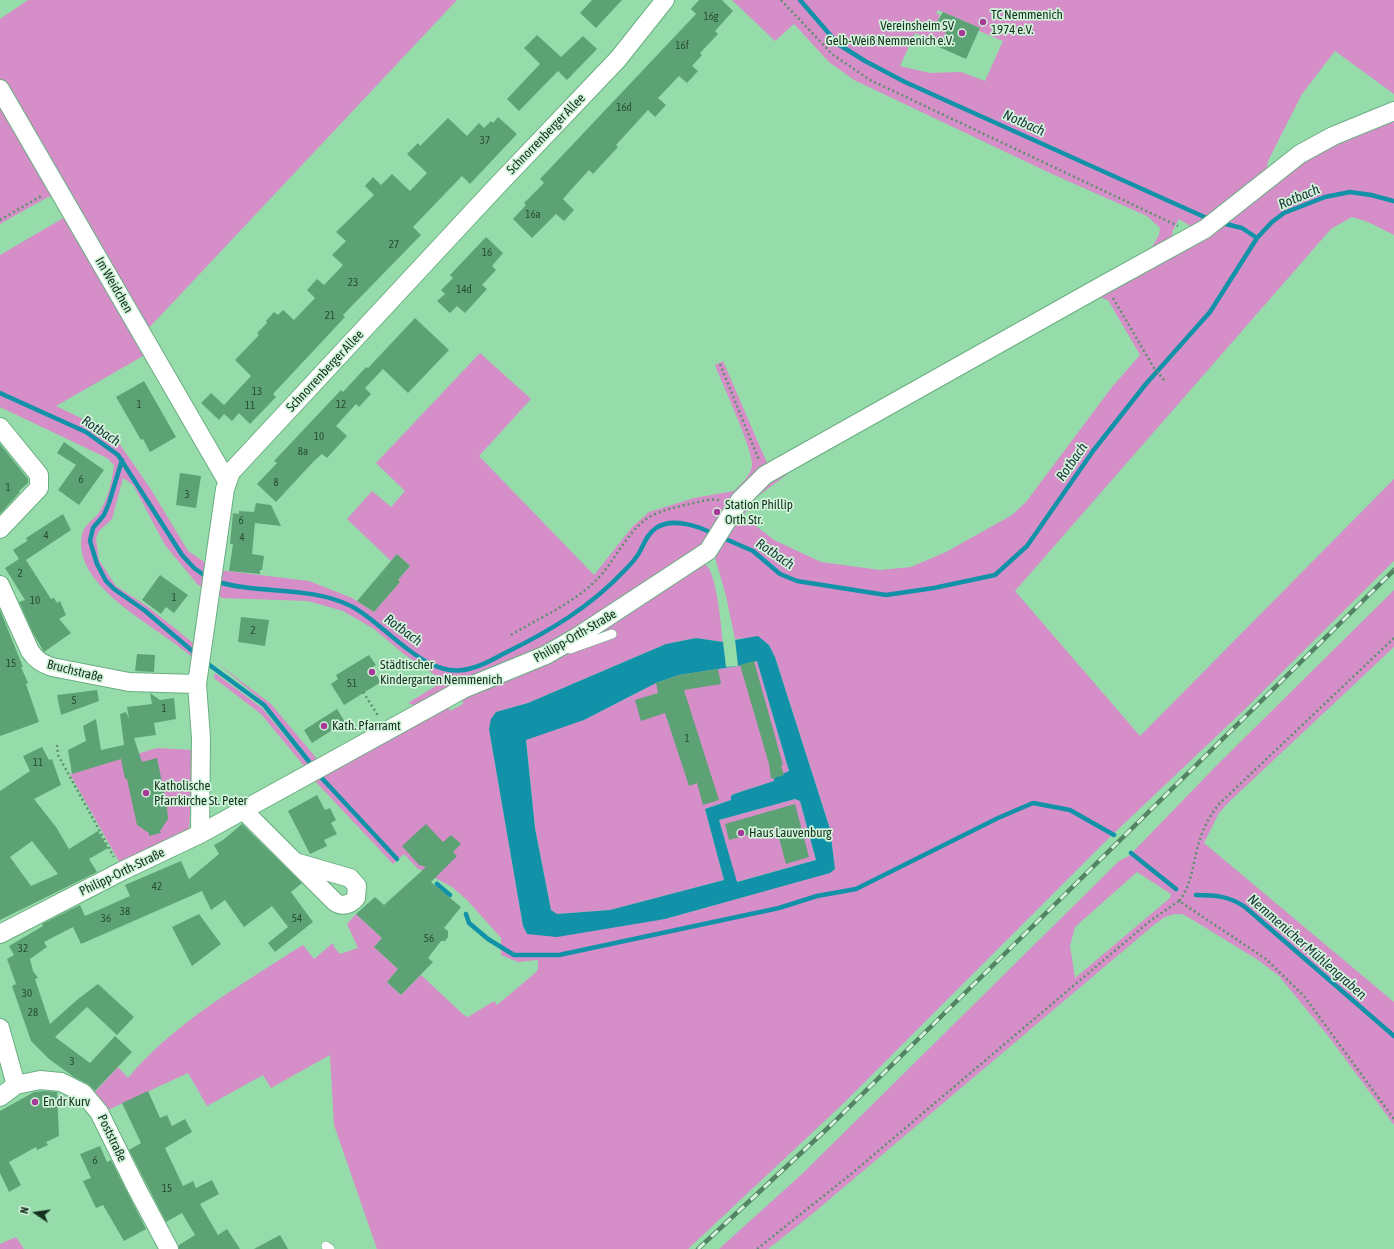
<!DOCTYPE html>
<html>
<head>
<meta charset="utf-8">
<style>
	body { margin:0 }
	#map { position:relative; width:1394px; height:1249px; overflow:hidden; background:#96dcab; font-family:"Asap Condensed",sans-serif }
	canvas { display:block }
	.north { position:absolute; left:16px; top:1193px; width:40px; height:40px; -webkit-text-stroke:3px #d2f4db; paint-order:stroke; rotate:283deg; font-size:11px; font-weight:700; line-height:16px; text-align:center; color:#14311e }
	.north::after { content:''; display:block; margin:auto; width:14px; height:18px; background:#14311e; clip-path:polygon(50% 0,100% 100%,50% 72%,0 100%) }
</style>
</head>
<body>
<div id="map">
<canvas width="1394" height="1249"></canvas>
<div class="north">N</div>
</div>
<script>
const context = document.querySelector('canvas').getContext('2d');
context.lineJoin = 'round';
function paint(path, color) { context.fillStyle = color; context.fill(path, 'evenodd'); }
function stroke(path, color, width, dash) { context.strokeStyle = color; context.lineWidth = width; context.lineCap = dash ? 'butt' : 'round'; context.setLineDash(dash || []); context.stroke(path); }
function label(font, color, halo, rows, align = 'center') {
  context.font = font + ' "Asap Condensed",sans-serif'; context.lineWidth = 3.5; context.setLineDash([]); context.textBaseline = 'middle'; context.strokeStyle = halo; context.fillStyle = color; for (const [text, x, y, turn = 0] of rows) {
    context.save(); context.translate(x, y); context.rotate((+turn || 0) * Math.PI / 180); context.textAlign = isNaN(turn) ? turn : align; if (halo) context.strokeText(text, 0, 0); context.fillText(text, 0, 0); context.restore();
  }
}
paint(new Path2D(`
	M 28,0 L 457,0 L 147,330 L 157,348 L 56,406 L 112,433 L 150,488 L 188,551 L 206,563 L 202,587 L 198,585 L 165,545 L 133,485 L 123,478 L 112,519 L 99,531 L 96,538 L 99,560 L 116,586 L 147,606 L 198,647 L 195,660 C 164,629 71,589 82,535 C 84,525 92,521 98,514 C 108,500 112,481 114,465 L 107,458 L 0,407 L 0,255 L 67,216 L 53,197 L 48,197 L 0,224 L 0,19 Z
	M 732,0 L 1394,0 L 1394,94 L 1335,51 L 1302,94 L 1268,161 L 1266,172 L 1222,209 L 1219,208 L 1200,223 L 1198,227 L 1192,227 L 1179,219 L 1172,232 L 1173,234 L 1165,245 L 776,463 L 771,465 L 765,465 C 743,481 730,502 719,527 L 717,526 L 708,542 L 697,553 L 562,641 L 423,704 L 416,706 L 408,703 L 444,681 L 405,655 L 374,629 L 343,611 L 308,601 L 222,598 L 216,593 L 219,570 L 309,581 L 352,598 L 374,612 L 400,582 L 398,580 L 410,566 L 397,554 L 391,561 L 347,519 L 372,491 L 391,507 L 405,491 L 376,463 L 480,353 L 531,399 L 479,456 L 594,575 L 632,527 L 649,512 L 694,498 L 734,491 C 741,484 750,476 752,466 C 755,454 721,381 715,365 L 723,361 L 767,463 L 1150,250 L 1159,235 L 1160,228 L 1147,216 L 1052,174 L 854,80 L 829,62 L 794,24 L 775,41 ZM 938,10 L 980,28 L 979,31 L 1003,41 L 985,81 L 961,72 L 930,73 L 900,66 L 915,33 L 941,44 L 948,28 L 937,22 L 940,15 L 936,13 Z
	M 1394,117 L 1394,235 L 1368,222 L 1352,217 L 1331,229 L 1015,591 L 1140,736 L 1394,479 L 1394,561 L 1242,712 L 1110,837 L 845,1102 L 688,1249 L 377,1249 L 334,1125 L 330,1055 L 271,1088 L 263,1075 L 207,1106 L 188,1073 L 108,1110 L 95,1092 L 118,1067 L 128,1078 C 172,1025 233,990 290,953 L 303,945 L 314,959 L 333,943 L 334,947 L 340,954 L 358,948 L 347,924 L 356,914 L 382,938 L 374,947 L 398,969 L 387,982 L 401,995 L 421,975 L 465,1016 L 468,1017 L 494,1001 L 497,1005 L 535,973 L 538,969 L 538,960 L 518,962 L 501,955 L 501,938 L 467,900 L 452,887 L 417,868 L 404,854 L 393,864 L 314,780 L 448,706 L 450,711 L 463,704 L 462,696 L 579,650 L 595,636 L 703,563 C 717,567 721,627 723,642 L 696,638 L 666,644 L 528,703 L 496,712 L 489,729 L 523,926 L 527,934 L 665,919 L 829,873 L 835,869 L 830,829 L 775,657 L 769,645 L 758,637 L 735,639 L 726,596 L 714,554 L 727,532 L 763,484 L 1034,329 L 1305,157 ZM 1099,297 L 1108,300 L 1140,355 L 1112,387 L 1026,502 L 1012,515 L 946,552 L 911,567 L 880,570 L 821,562 L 774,540 L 743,516 L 757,497 L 790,472 Z
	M 1394,590 L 1394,647 L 1229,802 L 1219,813 L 1204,843 L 1394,1002 L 1394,1125 L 1329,1037 L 1279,976 L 1258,960 L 1193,920 L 1182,914 L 1175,914 L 1165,917 L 1155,924 L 811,1215 L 768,1249 L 719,1249 L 803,1173 L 1119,861 L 1129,856 L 1217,765 ZM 1137,872 L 1171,894 L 1170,898 L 1075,978 L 1070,946 L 1075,927 Z
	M 757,661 L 789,771 L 774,779 L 775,781 L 734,794 L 731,796 L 731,800 L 705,809 L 724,880 L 610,910 L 557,914 L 551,910 L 535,828 L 526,739 L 584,720 L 656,683 L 679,675 L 738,666 Z
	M 216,662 L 271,704 L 317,759 L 312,762 L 266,704 Z
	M 215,673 L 262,708 L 308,764 L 304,766 L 261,714 L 214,678 Z
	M 157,748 L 194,750 L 189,829 L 121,865 L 70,774 Z
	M 795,799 L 800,801 L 816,860 L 736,882 L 719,820 Z
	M 16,1237 L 24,1249 L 0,1249 L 0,1244 Z`), '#d58ec8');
paint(new Path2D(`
	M 758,636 L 769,645 L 775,657 L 830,829 L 835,869 L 830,873 L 665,919 L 557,937 L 527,934 L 523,926 L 489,729 L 491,719 L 496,712 L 528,703 L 666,644 L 696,638 L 723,642 ZM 757,661 L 789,771 L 774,778 L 774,781 L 734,794 L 731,796 L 731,800 L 705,809 L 724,880 L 610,910 L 557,914 L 551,910 L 535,828 L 526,740 L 584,720 L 656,683 L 679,675 L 738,666 ZM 795,799 L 800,801 L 816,860 L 737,882 L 719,820 Z`), '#1192a8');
paint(new Path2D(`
	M 735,639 L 738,666 L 726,667 L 723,642 Z`), '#96dcab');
stroke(new Path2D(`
	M 800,0 L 838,44 L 865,61 L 905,82 L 1211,220
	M 1222,223 L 1242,228 L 1257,238
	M 0,393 L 86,432 L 118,455 L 182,555 L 194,568 L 208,578
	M 122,460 L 109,503 L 104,515 L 93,528 L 90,541 L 97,564 L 106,581 L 114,589 L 144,610 L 197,655
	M 721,537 L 753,551 L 780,574 L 797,581 L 886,595 L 934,588 L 995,575 L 1027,546 L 1093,451 L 1145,385 L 1210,312 L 1257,238 L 1272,222 L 1284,213 L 1325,197 L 1350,192 L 1371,195 L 1394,201
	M 215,581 C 259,595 308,585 351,606 C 388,625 426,683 472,668 C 484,665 495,658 505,653 C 550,631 590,607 624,571 C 630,565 635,560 639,553 C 644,544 647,534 656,528 C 672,517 698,526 714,534
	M 204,661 L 264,705 L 314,768
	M 318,774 L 397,859
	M 1131,853 L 1176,889
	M 437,884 L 450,895
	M 1196,895 C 1215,895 1229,896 1245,907 L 1394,1036
	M 466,914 L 469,923 L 488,939 L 514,955 L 559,955 L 779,908 L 817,896 L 856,889 L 998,818 L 1033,803 L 1070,810 L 1114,835`), '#1192a8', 4.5);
paint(new Path2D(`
	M 592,0 L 622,0 L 596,28 L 580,13 Z
	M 699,0 L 722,0 L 733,11 L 715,31 L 718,34 L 700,53 L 702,55 L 692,66 L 698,71 L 687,83 L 679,76 L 658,98 L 666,105 L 655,117 L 648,110 L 616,145 L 618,147 L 593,174 L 589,170 L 570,191 L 563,199 L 574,210 L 564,221 L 556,214 L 532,238 L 513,219 L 526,205 L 524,203 L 544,183 L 540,179 L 696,14 L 691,9 Z
	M 943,12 L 980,28 L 966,59 L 939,47 L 948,28 L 937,22 Z
	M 537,35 L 561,57 L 583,36 L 597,49 L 567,80 L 558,71 L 519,111 L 507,99 L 540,64 L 524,48 Z
	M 498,117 L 517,134 L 470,184 L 462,176 L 438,201 L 413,227 L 421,235 L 343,315 L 345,317 L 273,394 L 276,397 L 250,424 L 239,413 L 232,421 L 224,414 L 219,420 L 201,403 L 211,393 L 224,405 L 251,376 L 235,360 L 259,335 L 257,333 L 267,323 L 266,321 L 274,312 L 278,315 L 283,310 L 294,320 L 315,298 L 307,290 L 317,279 L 324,285 L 343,265 L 332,255 L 346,241 L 336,232 L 374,195 L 365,186 L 373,177 L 381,185 L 392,174 L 410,191 L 427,173 L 407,154 L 418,143 L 420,146 L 448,118 L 467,136 L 479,123 L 484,128 L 491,121 L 493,123 Z
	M 486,237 L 503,253 L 492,266 L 496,270 L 482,285 L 487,289 L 465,313 L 457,306 L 450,313 L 437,301 L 445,294 L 441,290 L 453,278 L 450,275 Z
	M 415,318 L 449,350 L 408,393 L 383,369 L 365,388 L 371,394 L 359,407 L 356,404 L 336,426 L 347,436 L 327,458 L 322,454 L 314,461 L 276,502 L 257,484 L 277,463 L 274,461 L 341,390 L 343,392 L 366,367 L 368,368 Z
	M 144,381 L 176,437 L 150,452 L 143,439 L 141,440 L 116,397 Z
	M 64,442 L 104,470 L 79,505 L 58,490 L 76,465 L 57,453 Z
	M 0,444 L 28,479 L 28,483 L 19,491 L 20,492 L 0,514 Z
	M 180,473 L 201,476 L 196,508 L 176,505 Z
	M 256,503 L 271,505 L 281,526 L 255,523 L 252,554 L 264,556 L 262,570 L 260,570 L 260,574 L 229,571 L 233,544 L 230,544 L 233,513 L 239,514 L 239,511 L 254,512 Z
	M 63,514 L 71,530 L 26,560 L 51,599 L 54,598 L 57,603 L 60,601 L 66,615 L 59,619 L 71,633 L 44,652 L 33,633 L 19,602 L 25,600 L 5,568 L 19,559 L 13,550 L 27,541 L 26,538 Z
	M 397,554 L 410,566 L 398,580 L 400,582 L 374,612 L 357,601 Z
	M 160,575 L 188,595 L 174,613 L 166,607 L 161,614 L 142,600 Z
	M 0,610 L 23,667 L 21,667 L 28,683 L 26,684 L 39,722 L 0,736 Z
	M 241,617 L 269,620 L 265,646 L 238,642 Z
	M 137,654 L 155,655 L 154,672 L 135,671 Z
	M 369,655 L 376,665 L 371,668 L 381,682 L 344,705 L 331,684 L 338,679 L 336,675 Z
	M 754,661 L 783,765 L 781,765 L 784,775 L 771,779 L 769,764 L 740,665 Z
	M 718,669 L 721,684 L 684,690 L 719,800 L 703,805 L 697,783 L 689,786 L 665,713 L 641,721 L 635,700 L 658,693 L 656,683 L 680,675 Z
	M 97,690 L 99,701 L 61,715 L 57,695 Z
	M 150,693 L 160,700 L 174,698 L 176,719 L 154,723 L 156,735 L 134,738 L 142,762 L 157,758 L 167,807 L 168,819 L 160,831 L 161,833 L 149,836 L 149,833 L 137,825 L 127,779 L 125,779 L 121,759 L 72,774 L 68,750 L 86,741 L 83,726 L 96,719 L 101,750 L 124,745 L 120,714 L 126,712 L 129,718 L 127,707 L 152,704 Z
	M 337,709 L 345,722 L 312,743 L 304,730 Z
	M 42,747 L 49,760 L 52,759 L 61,785 L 34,799 L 56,827 L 69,849 L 98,831 L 108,848 L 89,859 L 97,872 L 0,920 L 0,791 L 30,771 L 23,756 ZM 32,841 L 58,874 L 31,886 L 10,857 Z
	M 317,795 L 325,810 L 330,808 L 336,820 L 331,823 L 337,834 L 324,840 L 327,846 L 310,854 L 288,811 Z
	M 795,804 L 809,857 L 786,864 L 776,827 L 729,840 L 725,824 Z
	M 242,824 L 302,883 L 291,892 L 313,922 L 275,952 L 268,943 L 288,927 L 272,906 L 244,927 L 225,900 L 211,910 L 202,891 L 81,944 L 73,927 L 44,942 L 47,947 L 30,959 L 33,971 L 38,978 L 35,979 L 50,1024 L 78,999 L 98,984 L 134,1017 L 117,1035 L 87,1007 L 55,1037 L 90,1063 L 115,1036 L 132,1052 L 95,1091 L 88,1084 L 74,1077 L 49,1059 L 31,1041 L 12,986 L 16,984 L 7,959 L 14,955 L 9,946 L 43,926 L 42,924 L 80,905 L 85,916 L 130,896 L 125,885 L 181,861 L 189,879 L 219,854 L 214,845 L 223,840 Z
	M 426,824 L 443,842 L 451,835 L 461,844 L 453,852 L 457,856 L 431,882 L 461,907 L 444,928 L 448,931 L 448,937 L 445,941 L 441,941 L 428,958 L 433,962 L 401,995 L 387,982 L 398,969 L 374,947 L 382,938 L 356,914 L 375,897 L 384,905 L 426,867 L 419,865 L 402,846 Z
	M 199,914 L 221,944 L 192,966 L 172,927 Z
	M 45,1091 L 57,1092 L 59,1136 L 46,1142 L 48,1145 L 37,1150 L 36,1147 L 9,1162 L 21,1185 L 9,1192 L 0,1173 L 0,1111 L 34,1092 Z
	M 148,1091 L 160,1118 L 167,1115 L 172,1126 L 185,1119 L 192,1132 L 165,1148 L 183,1186 L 193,1181 L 196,1188 L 212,1180 L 219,1194 L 200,1204 L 218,1235 L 227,1229 L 240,1249 L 179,1249 L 179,1245 L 195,1235 L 182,1213 L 166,1222 L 129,1150 L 141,1143 L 122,1103 Z
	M 100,1146 L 107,1162 L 111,1160 L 146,1229 L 124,1241 L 103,1205 L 96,1208 L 83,1181 L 91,1178 L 80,1154 Z
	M 280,1235 L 288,1249 L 254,1249 Z`), '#5da274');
const lane = new Path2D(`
	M 570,649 L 612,634
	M 326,1246 L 330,1249`);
const street = new Path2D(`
	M 0,89 L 227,481
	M 0,427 L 39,475 L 39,488 L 0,529
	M 0,585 L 30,651 C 36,660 42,664 52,667 L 129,682 L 197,684
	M 243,810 L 335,902 C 342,907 350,905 356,898 L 357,886 L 350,878 L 295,862
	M 200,834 L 201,738 L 197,684 L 225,489 L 231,472 L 496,187 L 618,59 L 665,0
	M 0,934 L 122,871 L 200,834 L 463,689 L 546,655 L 577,637 L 708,551 L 740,500 L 765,475 L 1105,284 L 1205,229 L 1300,154 L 1333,136 L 1394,111
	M 0,1028 L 16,1085
	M 0,1097 L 16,1085 L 40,1080 L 61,1082 L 83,1093 L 99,1112 L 136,1187 L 169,1249`);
stroke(lane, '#69ae80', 10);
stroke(street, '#69ae80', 20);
stroke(new Path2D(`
	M 781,0 L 832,54 L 870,80 L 1178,226
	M 0,220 L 43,195
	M 1113,298 L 1154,368 L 1164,380
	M 720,364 L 759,460
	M 511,635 C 537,619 568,606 591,585 C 614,566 626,530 651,516 C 663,510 676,507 689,504 C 700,502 711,497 722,501
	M 1394,638 L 1219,804 C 1211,814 1204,826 1200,839 C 1193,859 1193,884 1179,901 L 1266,959 L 1304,996 L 1394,1119
	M 363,692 L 379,717
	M 57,745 L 58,755 L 114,857
	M 757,1249 L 851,1174 L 1150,921 L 1179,901`), '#5c8f6c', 2.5, [2, 3]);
stroke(lane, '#fff', 9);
stroke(street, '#fff', 18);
const rail = new Path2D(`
	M 698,1249 L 830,1126 L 1394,570`);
stroke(rail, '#528362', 4.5);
stroke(rail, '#d2f4db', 3, [9]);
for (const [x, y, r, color] of [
	[983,22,4,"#a73998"],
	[962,33,4,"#a73998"],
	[717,512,4,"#a73998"],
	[372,672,4,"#a73998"],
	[324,726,4,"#a73998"],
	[146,793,4,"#a73998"],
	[741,833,4,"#a73998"],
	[35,1102,4,"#a73998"]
]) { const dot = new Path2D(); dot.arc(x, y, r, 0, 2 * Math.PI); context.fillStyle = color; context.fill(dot); stroke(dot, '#d2f4db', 1.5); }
label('11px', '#264d34', null, [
	["16g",711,17],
	["16f",682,46],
	["16d",624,108],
	["37",485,141],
	["16a",533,215],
	["27",394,245],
	["16",487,253],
	["23",353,283],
	["14d",464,290],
	["21",330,316],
	["13",257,392],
	["1",139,405],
	["12",341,405],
	["11",250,406],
	["10",319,437],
	["8a",303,452],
	["6",81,480],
	["8",276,483],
	["1",8,488],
	["3",187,495],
	["6",241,521],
	["4",46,536],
	["4",242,538],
	["2",20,574],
	["1",174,598],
	["10",35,601],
	["2",253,631],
	["15",11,664],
	["51",352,684],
	["5",74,701],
	["1",164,709],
	["1",687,739],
	["11",38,763],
	["42",157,887],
	["38",125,912],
	["36",106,919],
	["54",297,919],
	["56",429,939],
	["32",23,949],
	["30",27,994],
	["28",33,1013],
	["3",72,1062],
	["6",95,1161],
	["15",167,1189]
]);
label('13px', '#14311e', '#d2f4db', [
	["TC Nemmenich",991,15],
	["1974 e.V.",991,30],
	["Vereinsheim SV",954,26,"right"],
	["Gelb-Weiß Nemmenich e.V.",954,41,"right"],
	["Station Phillip",725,505],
	["Orth Str.",725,520],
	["Städtischer",380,665],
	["Kindergarten Nemmenich",380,680],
	["Kath. Pfarramt",332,726],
	["Katholische",154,786],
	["Pfarrkirche St. Peter",154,801],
	["Haus Lauvenburg",749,833],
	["En dr Kurv",43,1102]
], 'left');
label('13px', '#14311e', '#d2f4db', [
	["Schnorrenberger Allee",546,134,-46],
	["Im Weidchen",114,285,60],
	["Schnorrenberger Allee",325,371,-47],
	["Philipp-Orth-Straße",575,636,-30],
	["Bruchstraße",75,671,14],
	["Philipp-Orth-Straße",122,872,-26],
	["Poststraße",112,1138,64]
]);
label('italic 14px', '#1d353b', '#d2f4db', [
	["Notbach",1024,123,24],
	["Rotbach",1299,197,-23],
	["Rotbach",101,431,33],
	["Rotbach",1072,462,-55],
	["Rotbach",775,554,34],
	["Rotbach",403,630,36],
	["Nemmenicher Mühlengraben",1307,947,41]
]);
</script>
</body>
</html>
